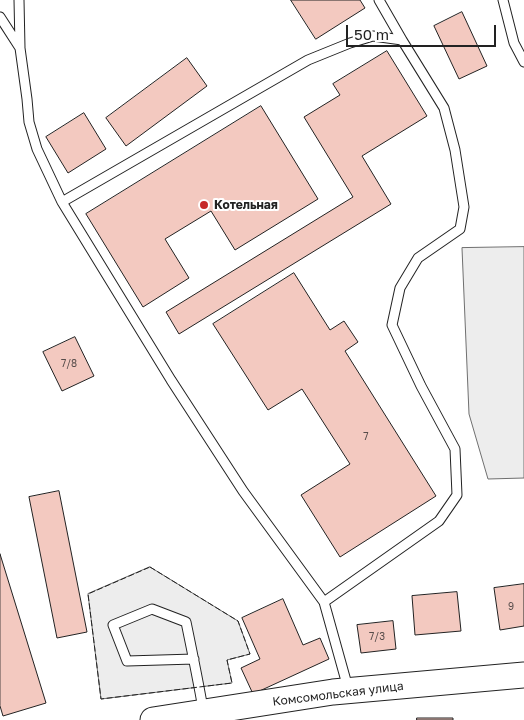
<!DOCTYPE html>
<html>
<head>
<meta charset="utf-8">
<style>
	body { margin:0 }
	#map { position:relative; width:524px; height:720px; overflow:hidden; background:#fff; font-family:"Golos Text",sans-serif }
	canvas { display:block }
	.scale { position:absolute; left:346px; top:25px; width:150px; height:22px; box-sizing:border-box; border:2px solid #222; border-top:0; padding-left:6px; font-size:15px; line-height:18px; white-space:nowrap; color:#222; -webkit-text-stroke:4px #fff; paint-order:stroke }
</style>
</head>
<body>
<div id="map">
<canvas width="524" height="720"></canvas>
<div class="scale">50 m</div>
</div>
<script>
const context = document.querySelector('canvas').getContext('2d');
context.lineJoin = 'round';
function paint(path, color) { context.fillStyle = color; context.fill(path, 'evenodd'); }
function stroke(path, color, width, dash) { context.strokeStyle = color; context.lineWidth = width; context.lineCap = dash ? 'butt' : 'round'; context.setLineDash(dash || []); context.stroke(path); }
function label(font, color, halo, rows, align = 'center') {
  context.font = font + ' "Golos Text",sans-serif'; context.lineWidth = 4; context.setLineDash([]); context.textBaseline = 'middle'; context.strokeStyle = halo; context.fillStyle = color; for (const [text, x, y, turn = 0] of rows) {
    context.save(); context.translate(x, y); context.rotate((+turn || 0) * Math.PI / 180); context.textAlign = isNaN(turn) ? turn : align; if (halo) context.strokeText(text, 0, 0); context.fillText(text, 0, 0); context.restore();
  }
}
const parking = new Path2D(`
	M 524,247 L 524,478 L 488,479 L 469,414 L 462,248 Z
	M 150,567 L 238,621 L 250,654 L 227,660 L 232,683 L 101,699 L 88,594 Z`);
paint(parking, '#ededed');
stroke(parking, '#6f6f6f', 1);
const building = new Path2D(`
	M 291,0 L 360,0 L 365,8 L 316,39 Z
	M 462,12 L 487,66 L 459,79 L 434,26 Z
	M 387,51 L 427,116 L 362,156 L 391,204 L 179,334 L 166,312 L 353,197 L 304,117 L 340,95 L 333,84 Z
	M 187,58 L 207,86 L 126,146 L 106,118 Z
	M 261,106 L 318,199 L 235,250 L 211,211 L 165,239 L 189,278 L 143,307 L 86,214 Z
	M 84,113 L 106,149 L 68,173 L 46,137 Z
	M 294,273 L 330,330 L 344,321 L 358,342 L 345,351 L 436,496 L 340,557 L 301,495 L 350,464 L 302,389 L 268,410 L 213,324 Z
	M 75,337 L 94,376 L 62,391 L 43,352 Z
	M 59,491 L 87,632 L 57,638 L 29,497 Z
	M 0,554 L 46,703 L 3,716 L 0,706 Z
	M 524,584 L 524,626 L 500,630 L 494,588 Z
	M 457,592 L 461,631 L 415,635 L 412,596 Z
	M 283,599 L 303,645 L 320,638 L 329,659 L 253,694 L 241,668 L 260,659 L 242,618 Z
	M 393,621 L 396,649 L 361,653 L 357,625 Z
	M 417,718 L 453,718 L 453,720 L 417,720 Z`);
paint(building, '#f3c9c0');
stroke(building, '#222', 1);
const service = new Path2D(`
	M 19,0 L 20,47
	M 379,0 L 402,40
	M 503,0 L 514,43 L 524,62
	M 0,17 L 20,48 L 27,99 L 29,122 L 37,149 L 62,202
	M 324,602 L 439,521 L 457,495 L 455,449 L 421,386 L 392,325 L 400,288 L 418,258 L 460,229 L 464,207 L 455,150 L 444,108 L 402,40 L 373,36 L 350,43 L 308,60 L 62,202 L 171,380 L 243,491 L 324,602 L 348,688
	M 194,659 L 127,661 L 113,625 L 152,609 L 186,622 C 192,651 198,680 203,709`);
const secondary = new Path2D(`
	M 153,720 L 333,692 L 524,675`);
stroke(service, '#222', 11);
stroke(secondary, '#222', 27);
stroke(service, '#fff', 9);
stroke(secondary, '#fff', 25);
stroke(new Path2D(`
	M 150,567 L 238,621 L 250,654 L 227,660 L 232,683 L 101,699 L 88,594 Z`), '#222', 1, [6, 2.5]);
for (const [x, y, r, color] of [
	[204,205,5,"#c62828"]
]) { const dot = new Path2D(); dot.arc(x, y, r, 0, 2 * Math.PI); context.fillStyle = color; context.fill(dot); stroke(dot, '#fff', 2); }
label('10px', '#564c4a', null, [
	["7/8",69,364],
	["7",366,437],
	["9",511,607],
	["7/3",377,637]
]);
label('bold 12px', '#222', '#fff', [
	["Котельная",214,205]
], 'left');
label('12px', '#222', '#fff', [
	["Комсомольская улица",338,694,-7]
]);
</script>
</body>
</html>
